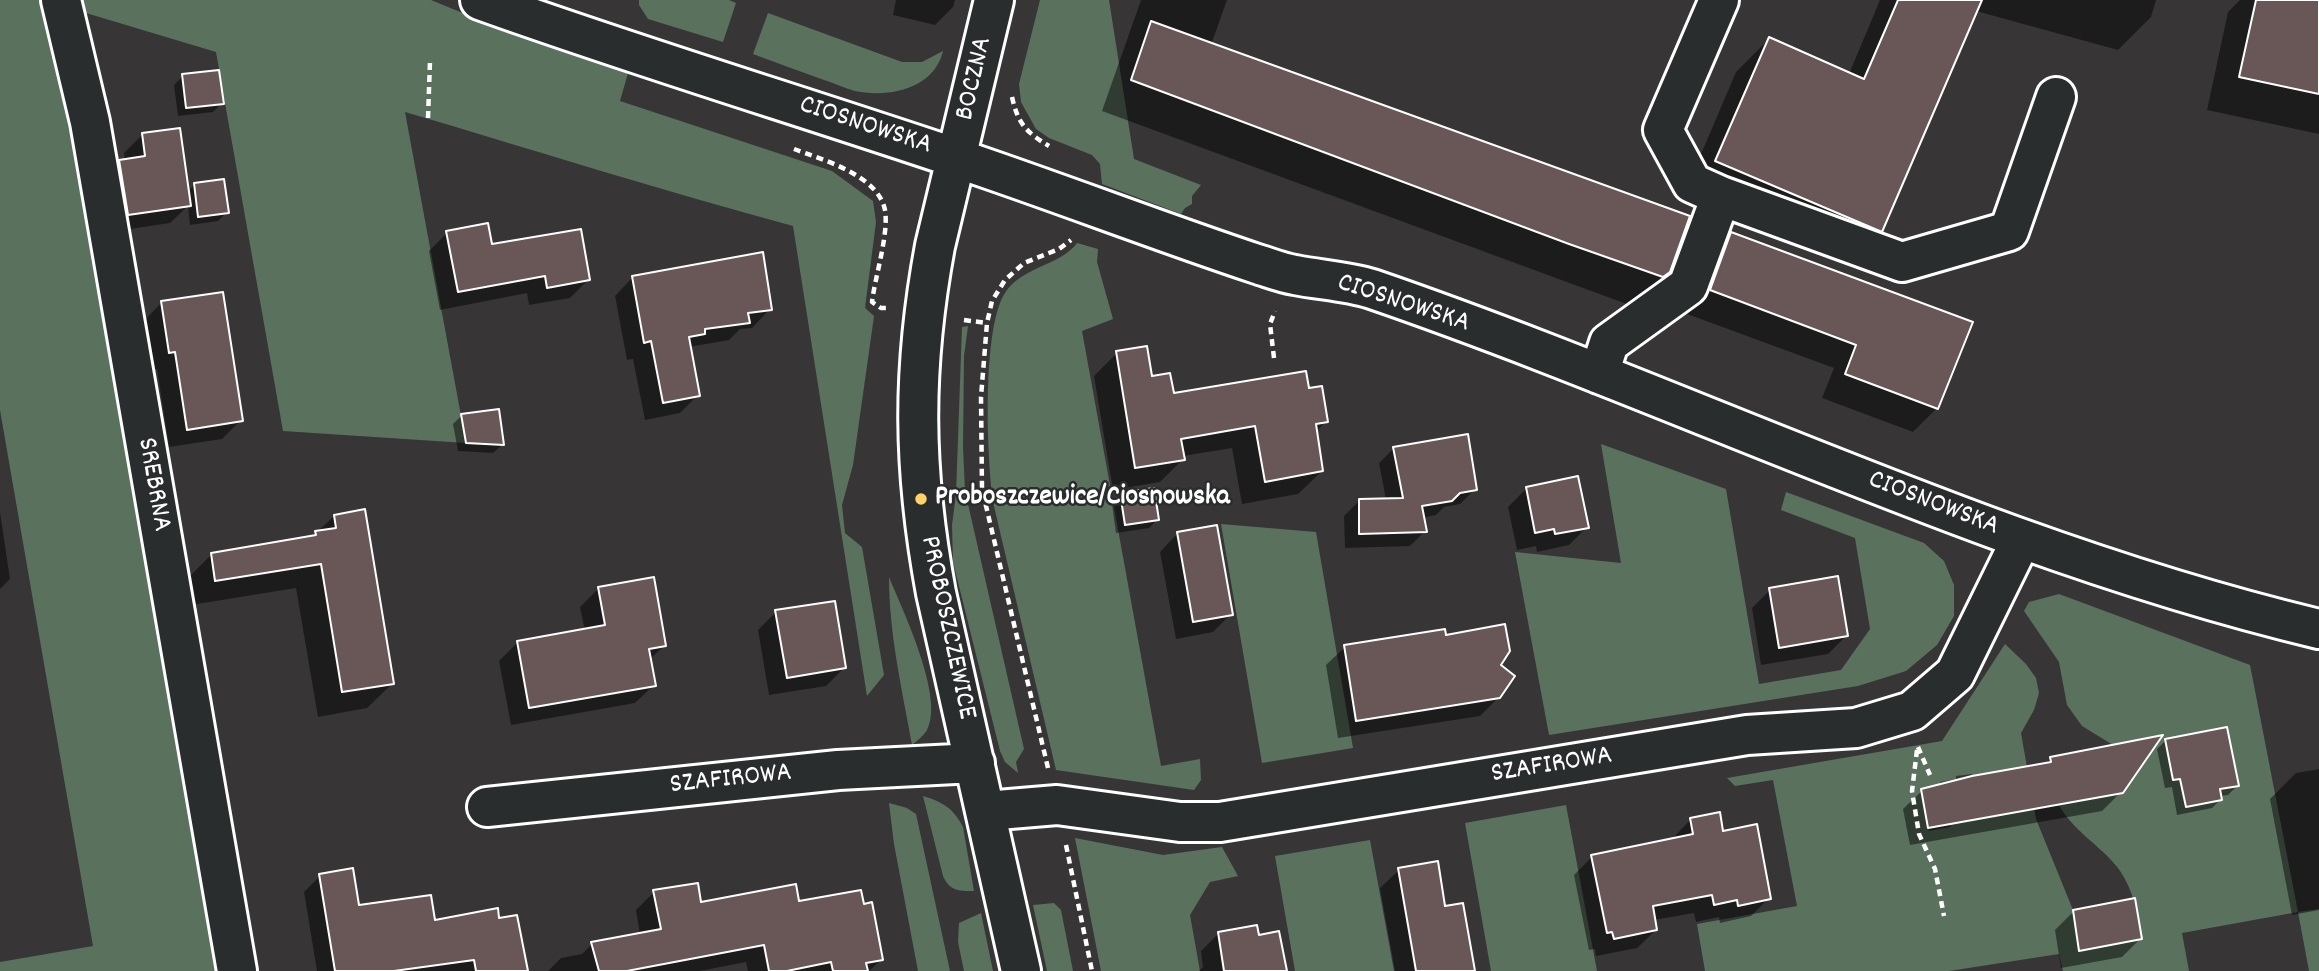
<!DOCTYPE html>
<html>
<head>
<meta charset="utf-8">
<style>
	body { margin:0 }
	canvas { display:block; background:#373536 }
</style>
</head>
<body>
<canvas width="2319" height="971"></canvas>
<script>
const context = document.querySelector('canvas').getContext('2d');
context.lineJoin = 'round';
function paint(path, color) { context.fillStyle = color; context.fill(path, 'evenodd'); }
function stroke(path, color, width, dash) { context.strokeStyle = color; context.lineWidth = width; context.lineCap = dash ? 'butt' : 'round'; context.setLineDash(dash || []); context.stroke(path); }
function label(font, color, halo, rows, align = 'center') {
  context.font = font + ' Dekko,sans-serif'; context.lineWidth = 5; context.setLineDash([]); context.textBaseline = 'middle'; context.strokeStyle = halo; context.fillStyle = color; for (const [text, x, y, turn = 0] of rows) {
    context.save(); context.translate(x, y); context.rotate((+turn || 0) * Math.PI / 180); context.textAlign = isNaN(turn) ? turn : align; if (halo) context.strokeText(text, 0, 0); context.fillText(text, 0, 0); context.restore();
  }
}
paint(new Path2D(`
	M 0,0 L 44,0 L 73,121 L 217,971 L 0,971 L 0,962 L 93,946 L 0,410 Z
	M 83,0 L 431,0 L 499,28 L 628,73 L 620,101 L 832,171 L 873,201 L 876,222 L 865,308 L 874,316 L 853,465 L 842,505 L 845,533 L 862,547 L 884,675 L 867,696 L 793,226 C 663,191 534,150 405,112 L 466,443 L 283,431 L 216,52 L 86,13 Z
	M 639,0 L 729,0 L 736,3 L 723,42 L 648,19 L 639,5 Z
	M 1040,0 L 1109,0 L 1134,159 L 1201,185 L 1192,196 L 1192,204 L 1185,208 L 1181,214 L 1102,184 L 1100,164 L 1092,155 L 1049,138 L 1036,129 L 1021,102 L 1019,84 Z
	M 768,13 L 902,62 L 922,62 L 943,51 C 934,89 889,98 855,91 C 844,88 834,83 824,80 C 800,71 776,63 753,54 Z
	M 1077,243 L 1098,249 L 1097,262 L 1113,319 L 1082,331 L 1161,766 L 1200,759 L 1201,780 L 1194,790 L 1056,770 L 993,502 C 987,458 981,323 1007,290 C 1025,266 1061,265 1077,243 Z
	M 968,326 L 964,356 L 963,447 L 965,491 L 1024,749 L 1016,762 L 1018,773 L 1005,762 L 1000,751 L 953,562 L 952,525 L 956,494 L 962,327 Z
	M 1601,444 L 1726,489 L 1759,684 L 1841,670 L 1870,629 L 1855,538 L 1781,510 L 1786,492 L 1924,543 L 1944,561 L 1954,585 L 1954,616 L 1937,645 L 1906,671 L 1858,686 L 1549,735 L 1515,552 L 1621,563 Z
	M 1221,524 L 1316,532 L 1353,748 L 1262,763 Z
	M 889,577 C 902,609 945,697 927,730 C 924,735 917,741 912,745 C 902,689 889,634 889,577 Z
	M 2059,594 L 2250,665 L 2298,912 L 2319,909 L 2319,971 L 2309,971 L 2298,912 L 2182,933 L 2189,971 L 2063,971 L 2059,954 L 1949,971 L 1705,971 L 1697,924 L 1797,906 L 1773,780 L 1735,786 L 1727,778 L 1942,741 L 2005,644 L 2026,664 L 2036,678 L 2039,693 L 2034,710 L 2021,733 L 2036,819 L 2073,910 L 2079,950 L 2142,939 C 2137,913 2134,890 2118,868 C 2100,845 2073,831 2059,805 L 2122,793 L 2128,786 L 2118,772 L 2113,745 L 2082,726 L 2067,705 L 2059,662 L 2024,611 L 2029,602 ZM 1972,774 L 1950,827 L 1929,831 L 1921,789 L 1940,785 L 1940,782 L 1956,779 L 1956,776 Z
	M 923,796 C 943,802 954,809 963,827 L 974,891 C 958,891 950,891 943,876 Z
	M 889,803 L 907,808 L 916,814 L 950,971 L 918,971 L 894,844 Z
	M 1566,805 L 1597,971 L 1491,971 L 1465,823 Z
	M 1075,838 L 1163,855 L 1222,847 L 1238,876 L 1210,882 L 1190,915 L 1200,971 L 1101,971 Z
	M 1370,840 L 1394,971 L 1295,971 L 1275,856 Z
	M 1054,903 L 1061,910 L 1073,971 L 1047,971 L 1033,905 Z
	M 981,913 L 993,971 L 964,971 L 958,942 L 959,923 Z`), '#5a715e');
paint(new Path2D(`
	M 896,0 L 955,0 L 953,7 L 935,25 L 893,15 Z
	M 1141,0 L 1227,0 L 1211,45 L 1666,273 L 1632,306 L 1102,111 Z
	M 1880,0 L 2156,0 L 2151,17 L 2118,50 L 1976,11 L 1881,231 L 1848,264 L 1684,194 L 1736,72 L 1769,39 L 1849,74 Z
	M 2240,0 L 2319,0 L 2319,134 L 2207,110 L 2228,12 Z
	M 183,76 L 222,103 L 213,112 L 178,116 L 174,85 Z
	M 142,135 L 187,192 L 195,184 L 227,212 L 218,221 L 190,225 L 188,206 L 170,223 L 110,232 L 102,180 L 120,161 L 125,161 L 124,153 Z
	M 447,233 L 491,246 L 588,280 L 570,298 L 529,305 L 527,293 L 440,310 L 429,251 Z
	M 1732,234 L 1937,408 L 1913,432 L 1822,398 L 1834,368 L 1687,314 L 1708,257 Z
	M 633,277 L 770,309 L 752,328 L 740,329 L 729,340 L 689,347 L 698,395 L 680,413 L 645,420 L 633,359 L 627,360 L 615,296 Z
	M 162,302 L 241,420 L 222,439 L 169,447 L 157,369 L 151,370 L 144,321 Z
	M 1117,353 L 1172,395 L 1308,390 L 1326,421 L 1316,432 L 1322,471 L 1298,494 L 1242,504 L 1232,448 L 1183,456 L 1183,459 L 1160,482 L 1113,490 L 1094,376 Z
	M 462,415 L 502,445 L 493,453 L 458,451 L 453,424 Z
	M 1394,448 L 1475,489 L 1460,504 L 1444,507 L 1436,515 L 1422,518 L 1425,531 L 1410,546 L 1345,548 L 1344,516 L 1359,501 L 1386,500 L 1379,463 Z
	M 1526,489 L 1587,527 L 1569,545 L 1537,552 L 1536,546 L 1517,550 L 1508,507 Z
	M 1121,495 L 1158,519 L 1149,528 L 1116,533 L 1112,504 Z
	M 0,512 L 10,579 L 0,589 Z
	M 334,516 L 393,683 L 367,708 L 318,717 L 296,588 L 191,605 L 187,579 L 212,554 L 311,538 Z
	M 1178,533 L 1231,614 L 1213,632 L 1176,639 L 1160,552 Z
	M 599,588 L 665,645 L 649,660 L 654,685 L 635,703 L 511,725 L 499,661 L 517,643 L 585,631 L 580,607 Z
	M 1770,590 L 1847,635 L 1828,654 L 1761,665 L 1752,608 Z
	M 776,612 L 844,668 L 826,686 L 769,695 L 758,630 Z
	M 1444,637 L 1499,666 L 1499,697 L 1480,716 L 1338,738 L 1326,665 L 1345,647 Z
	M 2166,740 L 2237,786 L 2228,795 L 2220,796 L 2221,799 L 2212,808 L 2177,815 L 2172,787 L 2165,788 L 2157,749 Z
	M 2051,758 L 2121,792 L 2102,811 L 1910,845 L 1903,809 L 1922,791 L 2044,765 Z
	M 2319,769 L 2319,910 L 2292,915 L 2270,799 L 2296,773 Z
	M 1691,819 L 1722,833 L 1769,898 L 1751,916 L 1720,923 L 1719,917 L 1696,922 L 1694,913 L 1654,920 L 1656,930 L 1637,948 L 1596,956 L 1595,949 L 1589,950 L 1574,875 L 1592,857 L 1673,840 L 1673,838 Z
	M 1399,870 L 1444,909 L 1474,971 L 1395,971 L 1380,888 Z
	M 320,876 L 357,907 L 433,922 L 498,920 L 526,971 L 317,971 L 304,892 Z
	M 654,892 L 700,904 L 798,903 L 881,960 L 869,971 L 748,971 L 746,962 L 700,971 L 548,971 L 561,958 L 582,954 L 592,944 L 640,935 L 636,910 Z
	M 2073,912 L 2140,939 L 2122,957 L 2061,968 L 2055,930 Z
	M 1219,933 L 1258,937 L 1285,971 L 1199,971 L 1203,967 L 1201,951 Z`), '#0007');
const building = new Path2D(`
	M 1898,0 L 1982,0 L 1882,232 L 1715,161 L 1769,37 L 1864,79 Z
	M 2256,0 L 2319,0 L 2319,94 L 2239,77 Z
	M 1151,21 L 1690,216 L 1670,272 L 1663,277 L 1569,244 L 1131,80 Z
	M 219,70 L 224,104 L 186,108 L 182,74 Z
	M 180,128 L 191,206 L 128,215 L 119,160 L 145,156 L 142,133 Z
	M 224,179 L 229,213 L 198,217 L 194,183 Z
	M 488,223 L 492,244 L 581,229 L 590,280 L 547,288 L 545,276 L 458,292 L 446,231 Z
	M 1731,232 L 1973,322 L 1938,409 L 1845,374 L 1856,345 L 1710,290 Z
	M 763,252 L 772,310 L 748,313 L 750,323 L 705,329 L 705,334 L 689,337 L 700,396 L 663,403 L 651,341 L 644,343 L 632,276 Z
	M 223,292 L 243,421 L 187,430 L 175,352 L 169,353 L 161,301 Z
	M 1147,346 L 1152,376 L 1170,373 L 1174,393 L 1306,371 L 1309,388 L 1322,386 L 1328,422 L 1316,424 L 1323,471 L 1265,482 L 1255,426 L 1181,439 L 1185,460 L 1135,468 L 1116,351 Z
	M 499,409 L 504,445 L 466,443 L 461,414 Z
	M 1468,434 L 1477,490 L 1460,493 L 1452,501 L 1422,506 L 1427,532 L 1359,534 L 1359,499 L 1403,498 L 1393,447 Z
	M 1578,476 L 1589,528 L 1555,534 L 1554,529 L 1535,533 L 1526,487 Z
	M 1154,488 L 1159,520 L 1125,525 L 1120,493 Z
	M 365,509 L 394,684 L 342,692 L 321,564 L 215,581 L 211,553 L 316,535 L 315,531 L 336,528 L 334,515 Z
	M 1217,525 L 1233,615 L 1193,622 L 1177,532 Z
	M 1838,576 L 1848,636 L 1779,648 L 1769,588 Z
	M 654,577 L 666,646 L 649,649 L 656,686 L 529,708 L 517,641 L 605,625 L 598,587 Z
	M 835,601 L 846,668 L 787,678 L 775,610 Z
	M 1505,624 L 1510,651 L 1501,665 L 1515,676 L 1500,698 L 1356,721 L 1344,645 L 1445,629 L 1446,635 Z
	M 2227,727 L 2239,786 L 2220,789 L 2222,800 L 2186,807 L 2180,779 L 2173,780 L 2165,739 Z
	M 2163,735 L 2123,793 L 1928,828 L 1921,789 L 1972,776 L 2051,762 L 2050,757 Z
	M 1720,812 L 1723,831 L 1757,824 L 1771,899 L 1738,906 L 1737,900 L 1714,905 L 1712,895 L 1653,906 L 1657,930 L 1614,939 L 1612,932 L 1607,933 L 1591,855 L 1693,834 L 1690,818 Z
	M 1438,861 L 1445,906 L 1463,903 L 1475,971 L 1416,971 L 1398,868 Z
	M 353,868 L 359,905 L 431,895 L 435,920 L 498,908 L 499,918 L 517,915 L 528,971 L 476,971 L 474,960 L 394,971 L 335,971 L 319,874 Z
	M 698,883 L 701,902 L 796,884 L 799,901 L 861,890 L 864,904 L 872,902 L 883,960 L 866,963 L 868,971 L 833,971 L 831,962 L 787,971 L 769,971 L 764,945 L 627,971 L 599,971 L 591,942 L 661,929 L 653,890 Z
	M 2135,898 L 2142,939 L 2079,951 L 2073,910 Z
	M 1257,925 L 1259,935 L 1279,931 L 1287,971 L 1224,971 L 1218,932 Z`);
paint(building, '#695656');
stroke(building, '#fff', 2);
const minor = new Path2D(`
	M 61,0 L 90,122 L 237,971
	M 480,0 C 636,56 795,104 953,157 C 1055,191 1155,230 1257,264 C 1270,268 1282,273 1295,275 C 1320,280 1347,281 1372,289 C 1689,398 1992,551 2319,629
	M 994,0 L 935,246 C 912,370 913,469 936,593 L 1021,971
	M 1721,196 L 1902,262 L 2009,231 L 2056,97
	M 1599,374 L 1609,343 L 1688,286 L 1721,196 L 1692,183 L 1663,130 L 1719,0
	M 487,807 L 838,770 L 975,763
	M 986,811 L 1057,805 L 1180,822 L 1220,822 L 1747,735 L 1856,728 L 1912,711 L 1955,674 L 2021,540`);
stroke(minor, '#fff', 44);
stroke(new Path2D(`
	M 1012,97 C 1018,124 1026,132 1049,146
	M 428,118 L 430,61
	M 794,149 C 823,160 878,175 885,210 C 889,234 875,277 872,302 L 881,308 L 886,308
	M 964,320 L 987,323
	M 1274,358 L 1270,324 L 1275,311
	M 1918,747 L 1930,775
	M 1917,750 L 1912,791 L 1919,834 L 1935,869 L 1944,916
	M 1048,768 L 982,489 L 981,397 L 987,323 L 992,301 L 1005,280 L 1024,263 L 1059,249 L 1071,240
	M 1066,845 L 1092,971`), '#fff', 4.5, [7, 5]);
stroke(minor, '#2a2d2e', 38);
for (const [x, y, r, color] of [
	[921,499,7,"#ffd166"]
]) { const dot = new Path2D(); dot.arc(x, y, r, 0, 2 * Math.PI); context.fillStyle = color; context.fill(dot); stroke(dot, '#2a2d2e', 2.5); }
label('28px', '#fff', '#2a2d2e', [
	["BOCZNA",976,79,-77],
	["CIOSNOWSKA",865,127,18],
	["CIOSNOWSKA",1403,305,18],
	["SREBRNA",152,485,80],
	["CIOSNOWSKA",1933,505,21],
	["PROBOSZCZEWICE",946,628,78],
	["SZAFIROWA",1552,767,-9],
	["SZAFIROWA",731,781,-6]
]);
label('bold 28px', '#fff', '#2a2d2e', [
	["Proboszczewice/Ciosnowska",935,499]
], 'left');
</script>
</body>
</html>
